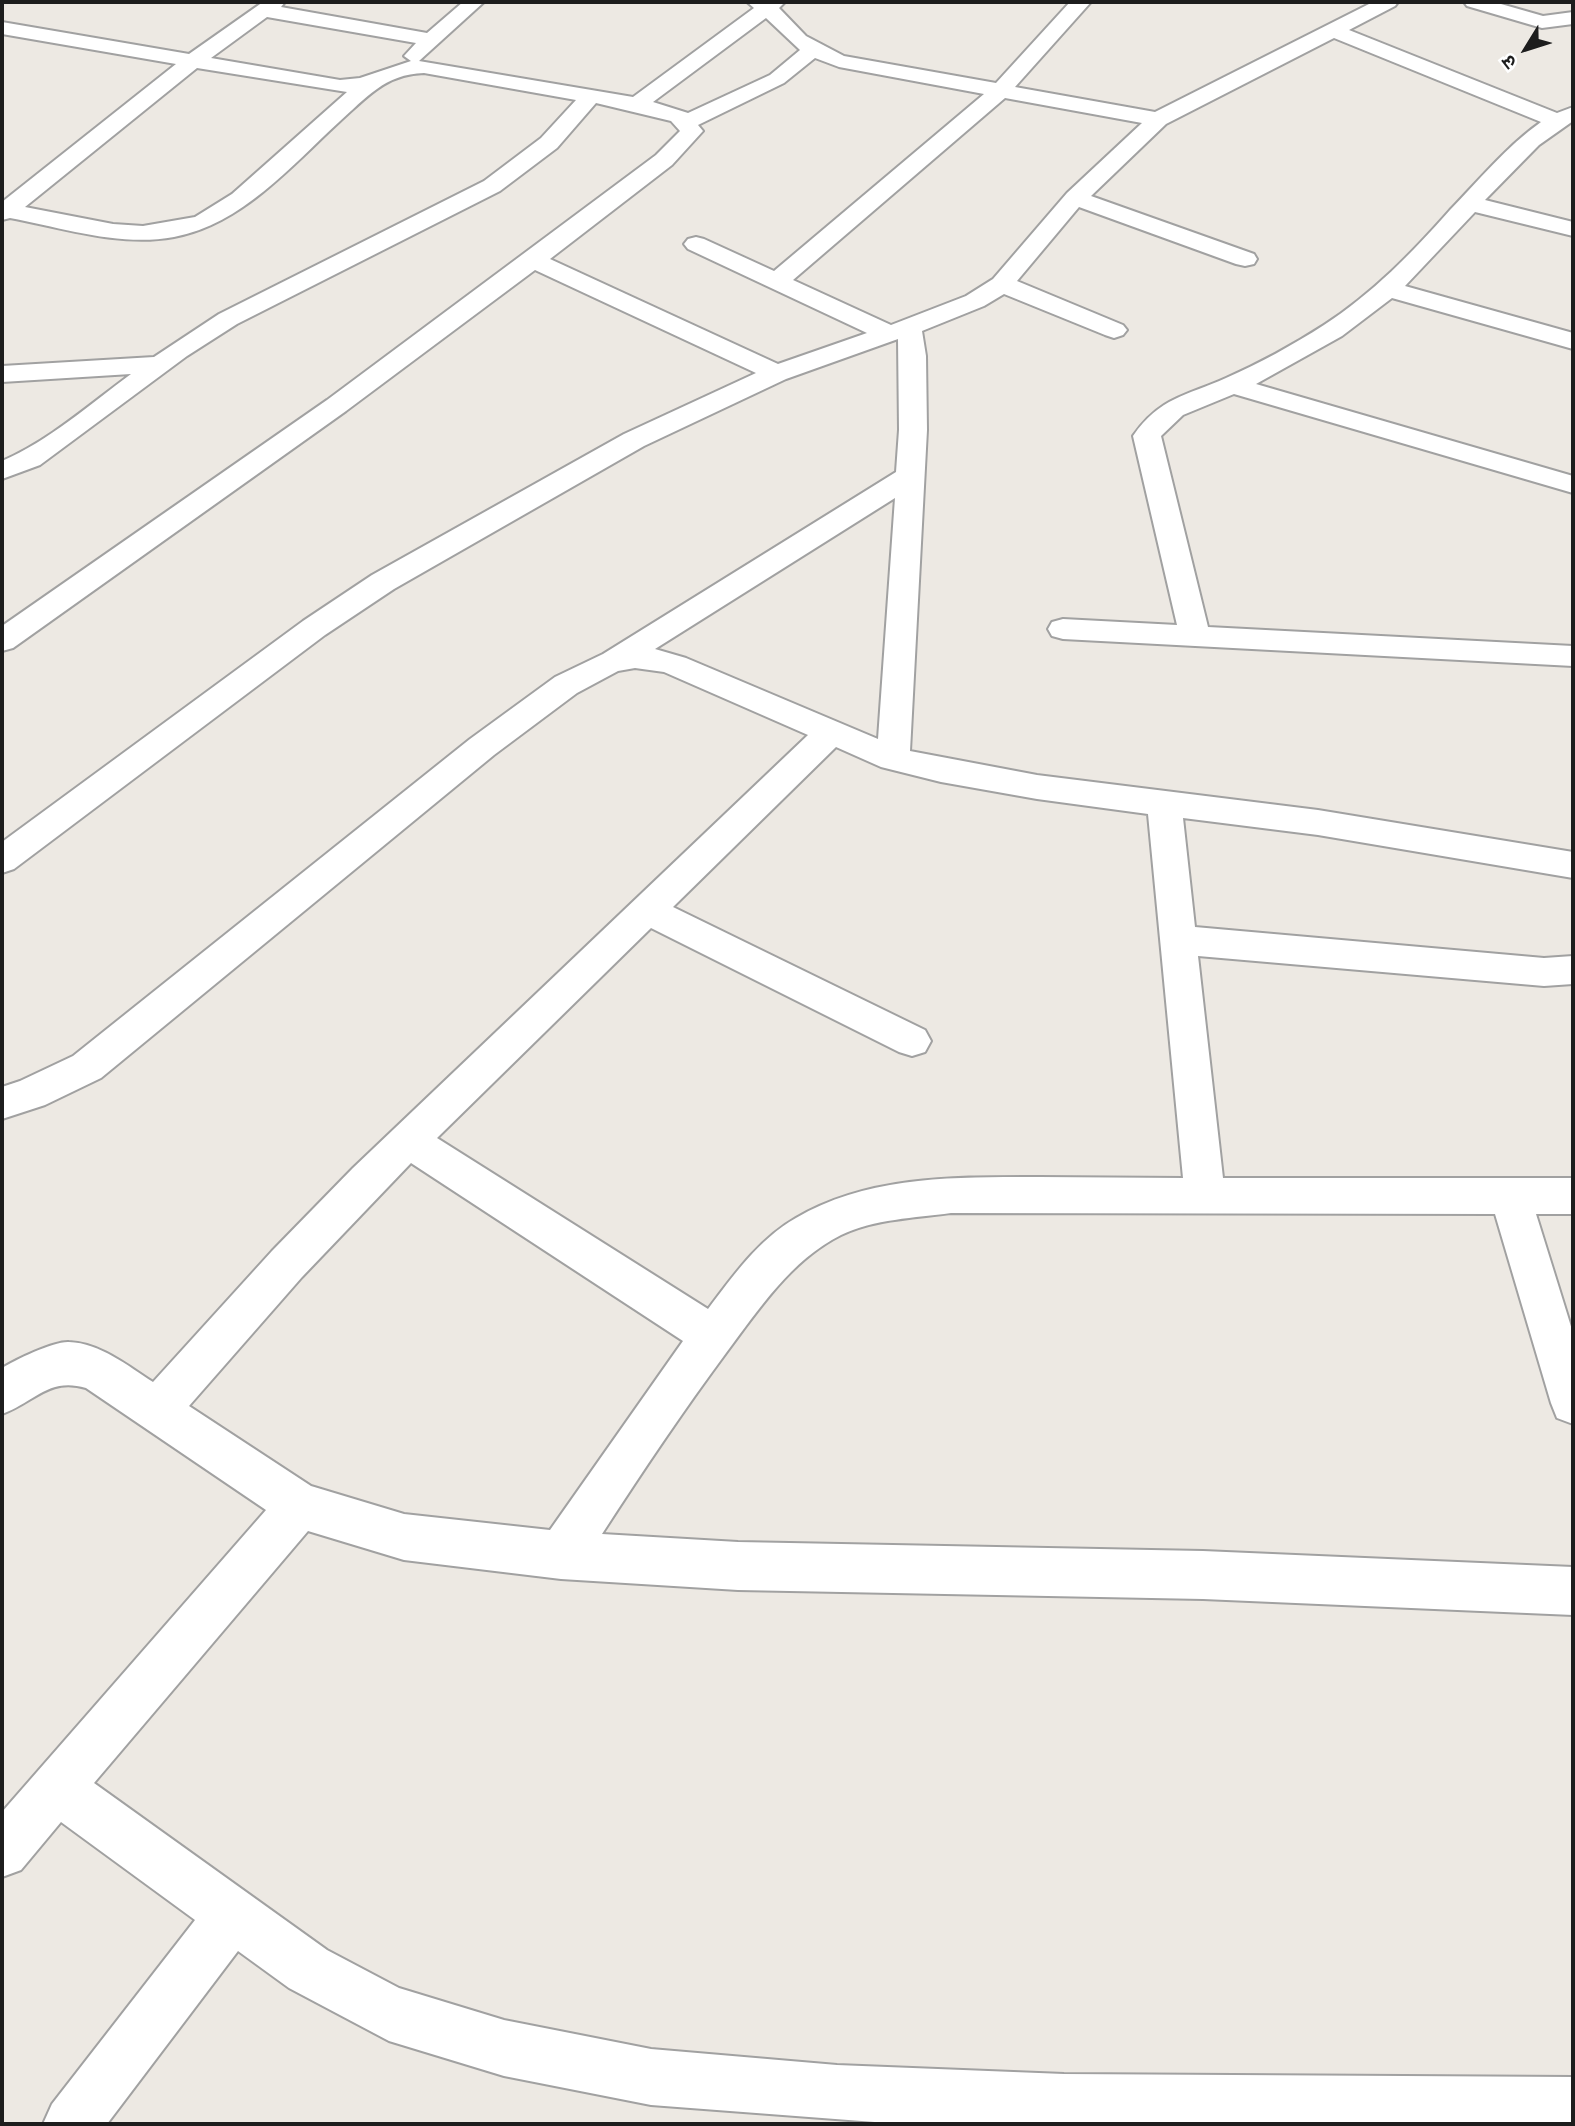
<!DOCTYPE html>
<html>
<head>
<meta charset="utf-8">
<style>
	body { margin:0 }
	#map { position:relative; width:1575px; height:2126px; overflow:hidden; background:#ede9e3; font-family:Signika,"Noto Sans Devanagari",sans-serif }
	canvas { display:block }
	.frame { position:absolute; inset:0; border:4px solid #1d1d1d; pointer-events:none }
	.north { position:absolute; left:1491px; top:14px; width:70px; height:70px; -webkit-text-stroke:5px #fff; paint-order:stroke; rotate:232deg; font-size:19px; font-weight:700; line-height:28px; text-align:center; color:#1d1d1d }
	.north::after { content:''; display:block; margin:auto; width:24px; height:32px; background:#1d1d1d; clip-path:polygon(50% 0,100% 100%,50% 72%,0 100%) }
</style>
</head>
<body>
<div id="map">
<canvas width="1575" height="2126"></canvas>
<div class="frame"></div>
<div class="north">उ</div>
</div>
<script>
const context = document.querySelector('canvas').getContext('2d');
context.lineJoin = 'round';
function stroke(path, color, width, dash) { context.strokeStyle = color; context.lineWidth = width; context.lineCap = dash ? 'butt' : 'round'; context.setLineDash(dash || []); context.stroke(path); }
function paint(path, color) { context.fillStyle = color; context.fill(path, 'evenodd'); }
const minor = new Path2D(`
	M 263,2 L 285,2 L 281,7 L 427,33 L 463,2 L 484,2 L 419,61 L 633,97 L 754,8 L 747,2 L 785,2 L 779,8 L 806,36 L 844,56 L 996,83 L 1070,2 L 1091,2 L 1015,87 L 1155,112 L 1373,2 L 1398,2 L 1395,6 L 1349,30 L 1557,113 L 1573,107 L 1573,121 L 1539,145 L 1485,200 L 1573,222 L 1573,236 L 1475,212 L 1405,286 L 1573,333 L 1573,349 L 1392,298 L 1342,336 L 1256,384 L 1573,476 L 1573,493 L 1234,394 L 1183,415 L 1161,436 L 1208,627 L 1573,646 L 1573,666 L 1063,639 L 1052,636 L 1048,629 L 1052,622 L 1063,619 L 1177,625 L 1133,436 C 1160,397 1186,396 1226,378 C 1260,363 1293,345 1324,325 C 1373,293 1412,253 1450,210 C 1478,181 1507,146 1541,122 L 1334,38 L 1166,124 L 1091,196 L 1254,254 L 1257,259 L 1254,264 L 1245,266 L 1236,264 L 1079,207 L 1017,281 L 1123,325 L 1127,330 L 1123,335 L 1114,338 L 1105,335 L 1004,294 L 984,306 L 922,331 L 926,356 L 927,430 L 910,751 L 1037,775 L 1318,810 L 1573,852 L 1573,878 L 1318,835 L 1183,818 L 1195,927 L 1544,958 L 1573,956 L 1573,984 L 1544,986 L 1198,956 L 1223,1178 L 1573,1178 L 1573,1214 L 1536,1214 L 1573,1333 L 1573,1424 L 1557,1418 L 1551,1403 L 1495,1214 L 951,1213 C 915,1218 874,1219 841,1235 C 791,1260 759,1309 726,1353 C 683,1411 642,1472 602,1534 L 738,1542 L 1203,1551 L 1573,1567 L 1573,1615 L 1203,1599 L 738,1590 L 561,1579 L 404,1560 L 308,1531 L 94,1783 L 327,1950 L 399,1988 L 504,2020 L 651,2049 L 837,2065 L 1064,2074 L 1573,2077 L 1573,2124 L 901,2124 L 651,2105 L 504,2076 L 389,2041 L 289,1988 L 238,1951 L 107,2124 L 43,2124 L 52,2104 L 195,1920 L 61,1822 L 21,1870 L 2,1877 L 2,1812 L 266,1510 L 86,1388 C 48,1377 35,1402 2,1414 L 2,1368 C 15,1360 54,1341 69,1342 C 100,1343 128,1366 153,1382 L 272,1251 L 353,1168 L 808,735 L 664,672 L 635,668 L 618,671 L 577,693 L 494,755 L 101,1078 L 45,1105 L 2,1119 L 2,1087 L 20,1081 L 73,1056 L 470,739 L 555,677 L 603,654 L 896,472 L 899,430 L 898,339 L 786,379 L 644,446 L 394,589 L 325,635 L 14,869 L 2,873 L 2,842 L 303,621 L 372,575 L 624,434 L 756,373 L 535,270 L 346,411 L 13,648 L 2,651 L 2,626 L 327,400 L 656,155 L 680,131 L 671,121 L 596,103 L 557,148 L 500,191 L 237,324 L 187,356 L 40,465 L 2,479 L 2,461 C 49,441 90,404 131,374 L 2,382 L 2,366 L 154,357 L 219,314 L 484,181 L 541,138 L 576,100 L 424,73 C 385,74 366,98 339,122 C 290,167 242,224 174,237 C 120,247 63,228 10,218 L 2,220 L 2,202 L 176,64 L 2,34 L 2,22 L 189,54 ZM 267,17 L 416,43 L 404,56 L 411,61 L 360,78 L 340,80 L 211,58 ZM 766,18 L 800,50 L 770,75 L 688,113 L 653,102 ZM 815,58 L 839,67 L 984,94 L 774,271 L 704,239 L 696,237 L 688,239 L 684,244 L 688,249 L 867,333 L 778,364 L 550,259 L 672,165 L 703,131 L 698,125 L 784,83 ZM 197,68 L 347,92 L 232,194 L 195,217 L 143,226 L 113,224 L 25,207 ZM 1005,98 L 1142,123 L 1067,193 L 993,279 L 966,296 L 891,325 L 793,280 ZM 895,498 L 878,739 L 686,658 L 655,649 ZM 836,747 L 881,767 L 941,782 L 1037,799 L 1148,814 L 1183,1178 C 1135,1178 1087,1177 1039,1177 C 958,1177 869,1175 796,1218 C 759,1239 733,1276 708,1309 L 437,1138 L 651,928 L 899,1052 L 912,1056 L 925,1052 L 931,1041 L 925,1030 L 673,907 ZM 411,1163 L 683,1341 L 550,1530 L 404,1514 L 311,1486 L 189,1406 L 302,1277 Z
	M 1464,2 L 1494,2 L 1543,16 L 1573,12 L 1573,24 L 1542,28 L 1467,6 Z`);
stroke(minor, '#a1a1a1', 4);
paint(minor, '#fff');
</script>
</body>
</html>
